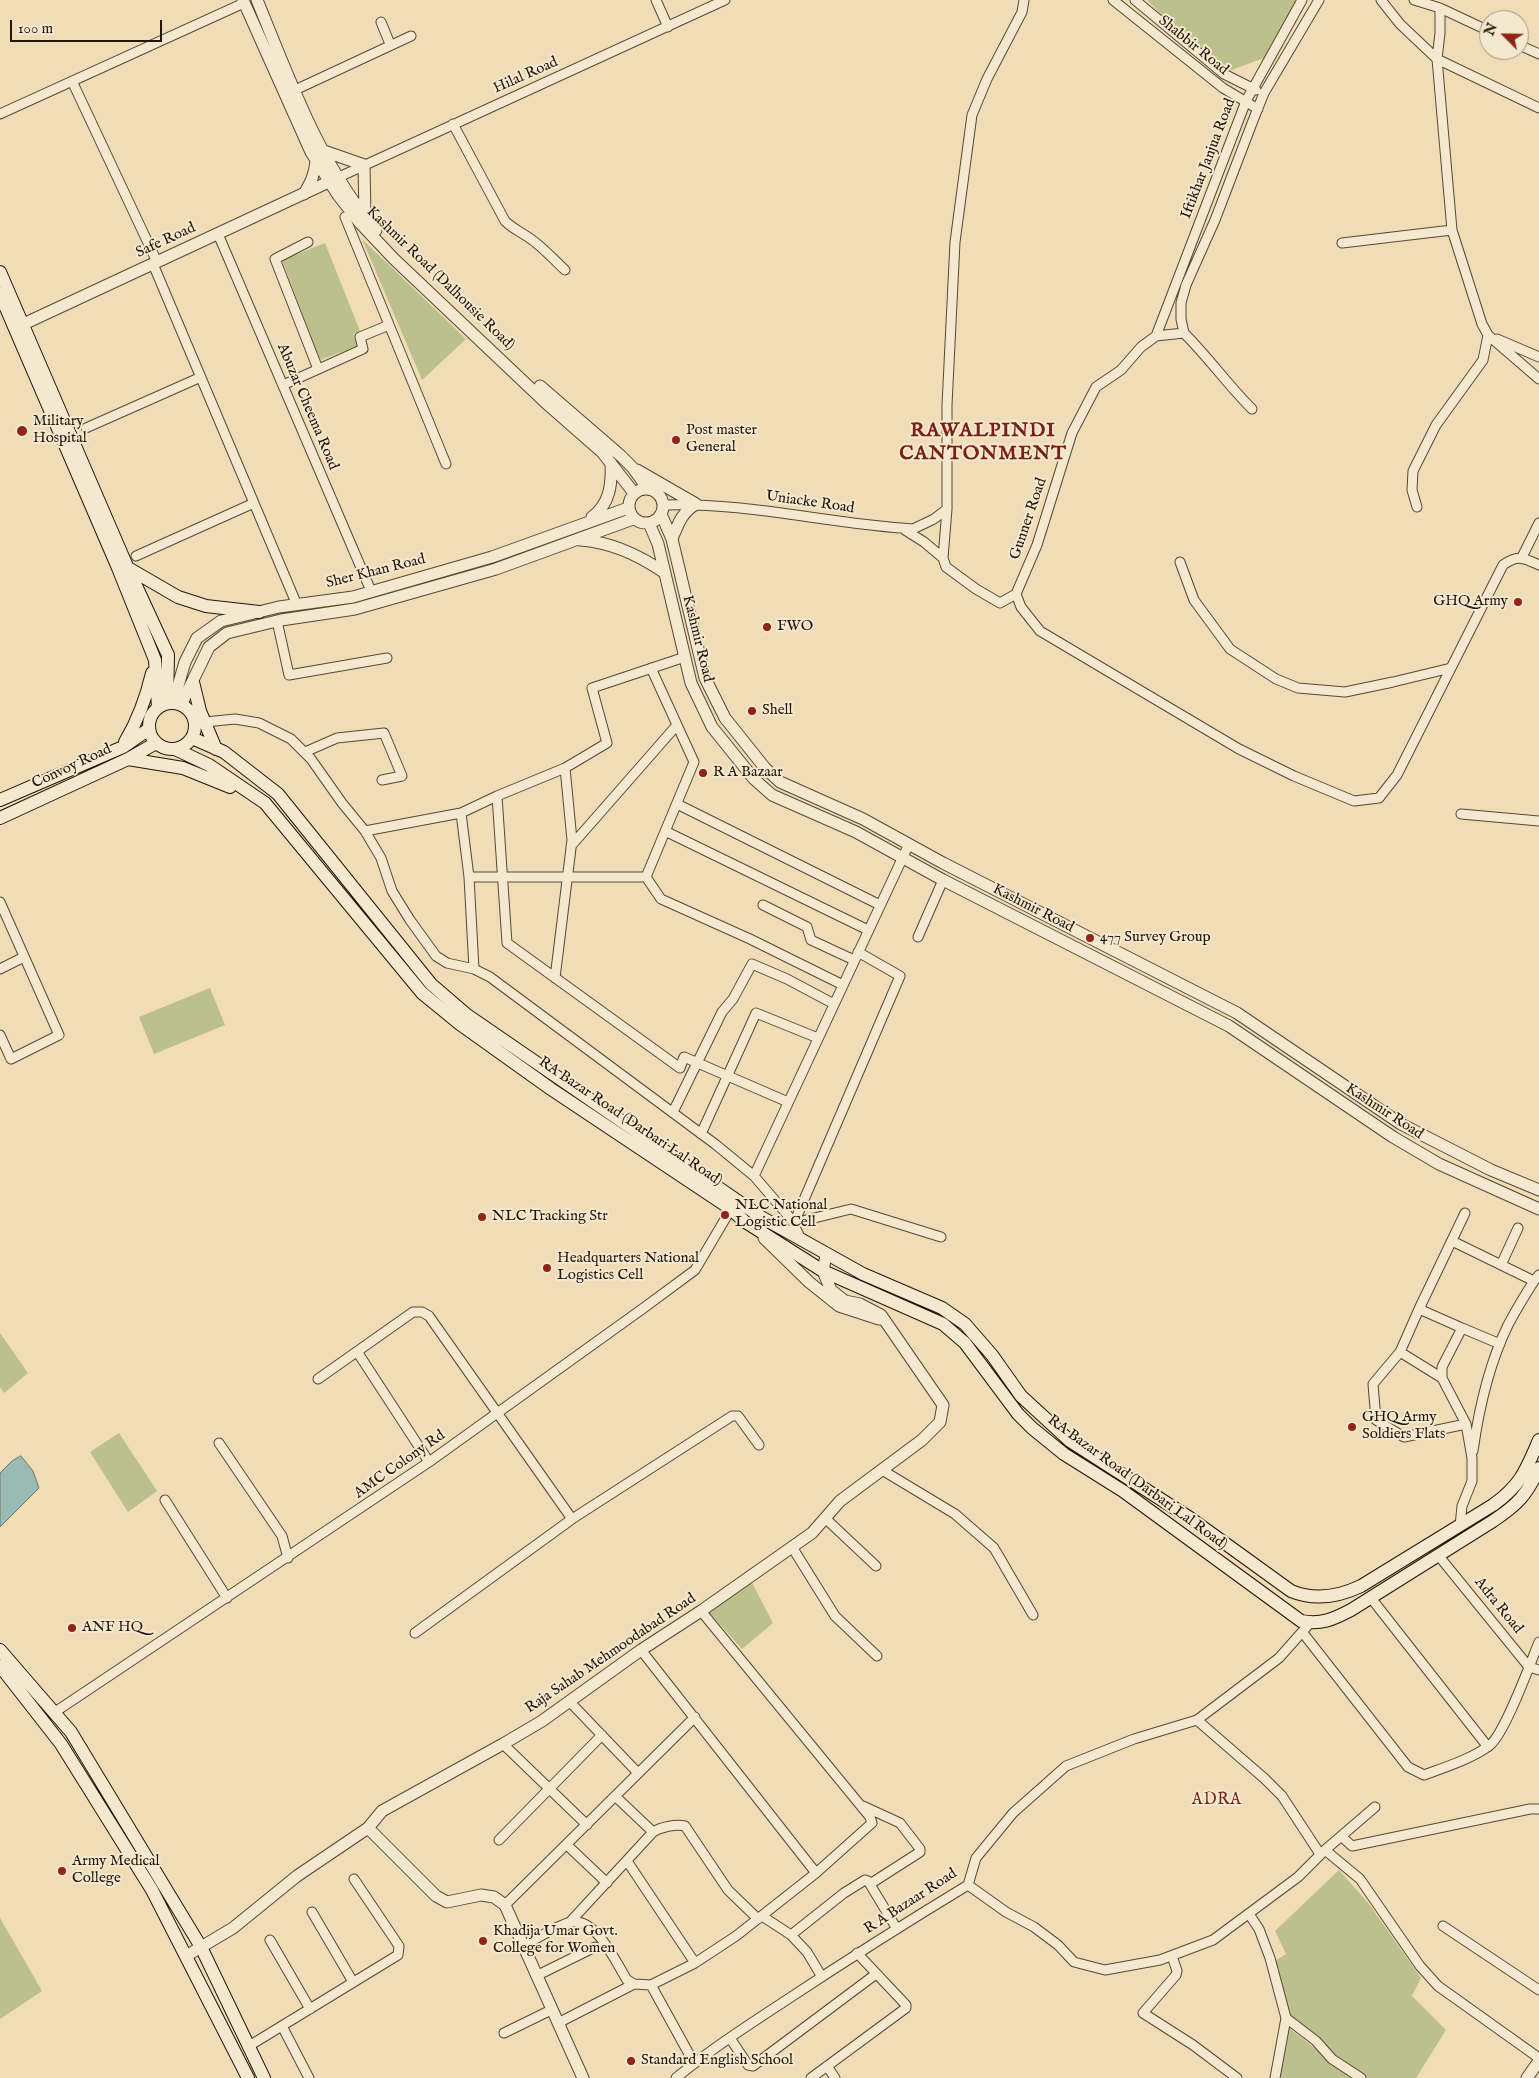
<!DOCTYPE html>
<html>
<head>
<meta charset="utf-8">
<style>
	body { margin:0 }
	#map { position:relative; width:1539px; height:2078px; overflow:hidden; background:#f0dcb7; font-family:"IM FELL English",serif }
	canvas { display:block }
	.north { position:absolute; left:1479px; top:10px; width:50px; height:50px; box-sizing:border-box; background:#f5e8d0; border:1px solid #a1947f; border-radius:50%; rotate:293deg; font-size:14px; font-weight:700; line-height:20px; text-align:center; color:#241606 }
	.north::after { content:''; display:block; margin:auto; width:18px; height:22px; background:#8f2418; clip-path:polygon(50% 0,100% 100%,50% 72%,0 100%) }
	.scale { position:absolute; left:10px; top:20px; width:152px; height:22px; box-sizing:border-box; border:2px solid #241606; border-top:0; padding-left:6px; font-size:15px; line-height:18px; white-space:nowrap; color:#241606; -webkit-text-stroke:4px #f5e8d0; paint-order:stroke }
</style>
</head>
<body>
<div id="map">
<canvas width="1539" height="2078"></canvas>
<div class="north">N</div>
<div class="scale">100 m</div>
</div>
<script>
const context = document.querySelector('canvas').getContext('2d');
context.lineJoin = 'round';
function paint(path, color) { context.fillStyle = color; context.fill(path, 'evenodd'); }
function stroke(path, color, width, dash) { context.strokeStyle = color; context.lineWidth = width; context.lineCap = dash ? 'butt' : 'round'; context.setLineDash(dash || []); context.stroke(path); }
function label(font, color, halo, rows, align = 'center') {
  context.font = font + ' "IM FELL English",serif'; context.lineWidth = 4; context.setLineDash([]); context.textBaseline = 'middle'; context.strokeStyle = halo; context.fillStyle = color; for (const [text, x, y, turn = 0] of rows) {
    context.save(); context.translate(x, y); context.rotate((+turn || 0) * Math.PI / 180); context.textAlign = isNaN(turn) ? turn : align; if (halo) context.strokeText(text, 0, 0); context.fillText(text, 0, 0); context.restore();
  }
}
paint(new Path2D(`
	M 1147,0 L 1296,0 L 1264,58 L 1229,71 L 1169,22 Z
	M 362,239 L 466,339 L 422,380 Z
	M 325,243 L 360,331 L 353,334 L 357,346 L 320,360 L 282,260 Z
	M 210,988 L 225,1025 L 154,1054 L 139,1017 Z
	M 0,1333 L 28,1373 L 4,1393 L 0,1387 Z
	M 119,1433 L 157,1491 L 128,1512 L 90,1452 Z
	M 750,1579 L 773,1623 L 742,1649 L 707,1610 Z
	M 1339,1870 L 1369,1904 L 1421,1978 L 1412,1996 L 1446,2030 L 1416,2078 L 1367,2078 L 1334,2057 L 1289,2014 L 1275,1961 L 1286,1954 L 1275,1931 Z
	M 0,1918 L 42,1991 L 0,2019 Z
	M 1289,2028 L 1353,2078 L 1276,2078 Z`), '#bbc08d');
const water = new Path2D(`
	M 21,1456 L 33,1471 L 39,1488 L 0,1527 L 0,1473 L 12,1461 Z`);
paint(water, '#9abbb2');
stroke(water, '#6b796d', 1);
const minor = new Path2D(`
	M 656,0 L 668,27
	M 1024,0 L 1022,12 L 987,79 L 972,115 L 955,242 L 947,405 L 947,509 L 943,558 L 946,567 L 976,589 L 1000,603 L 1016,594 L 1037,545 L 1072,433 L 1096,387 L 1121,370 L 1141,347 L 1156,336 L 1246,101 L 1302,0
	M 1113,0 L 1223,88 L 1258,109
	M 1135,0 L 1224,74 L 1256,90
	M 1381,0 L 1400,24 L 1437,59 L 1539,108
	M 1414,0 L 1440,8 L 1489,31
	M 1440,8 L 1440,33 L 1437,59 L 1452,230 L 1482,324 L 1488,335 L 1539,379
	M 381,22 L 390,44
	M 1519,45 L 1539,54
	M 72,81 L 157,262
	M 295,90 L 411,36
	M 0,114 L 244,3
	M 453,124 L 505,221 C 512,228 519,231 528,237 C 542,246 553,259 565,270
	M 339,177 L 725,0
	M 345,217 L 446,464
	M 218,234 L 371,591
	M 308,242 L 275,259 L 318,369
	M 1342,243 L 1452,230
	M 153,264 L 297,605
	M 1184,333 L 1181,319 L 1181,303 L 1186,285 L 1215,220 L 1254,118 L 1264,93 L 1319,0
	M 1156,336 L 1184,333 C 1208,357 1228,385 1252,409
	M 1497,339 L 1539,357
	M 283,385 L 363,349 L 360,337 L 389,325
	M 86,428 L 201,377
	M 663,505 C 747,502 829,524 913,529 L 934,519 L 947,509
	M 1417,507 L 1412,490 L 1413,471 L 1436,425 L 1483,360 L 1488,335
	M 905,530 L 924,542 L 943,558
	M 136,556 L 254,503
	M 1522,557 L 1539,523
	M 1180,562 L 1194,600 L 1230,649 L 1276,679 L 1298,688 L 1345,692 L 1393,682 L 1451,668
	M 1016,594 L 1021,607 L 1040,631 L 1239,749 L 1294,776 L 1354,801 L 1379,798 L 1397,775 L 1503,565 C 1518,554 1524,558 1539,565
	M 277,621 L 289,675 L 387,658
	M 195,723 L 235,719 L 259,723 L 291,739 L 311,759 L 342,803 L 365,831 L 381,858 L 392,891 L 410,920 L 436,956 L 447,963 L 474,969 L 490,977 L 715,1144 L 754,1176
	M 305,752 L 337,738 L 384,733 L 402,776 L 382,780
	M 497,796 L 507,943 L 680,1068 L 684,1057 L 788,1102
	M 677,804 L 880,905
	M 461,813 L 469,877 L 474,969
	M 1461,814 L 1539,821
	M 365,831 L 461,813 L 497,796 L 565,768 L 607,743 L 592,688 L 685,657
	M 665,831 L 868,930
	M 571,846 L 677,725
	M 469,877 L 646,877 L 694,762 L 651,668
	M 646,877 L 661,899 L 750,939 L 843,985
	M 0,902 L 59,1035 L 11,1059 L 0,1035
	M 763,905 L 807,927 L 811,940 L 854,960
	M 918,937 L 943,880
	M 0,969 L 24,957
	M 555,978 L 572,840 L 565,768
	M 673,1112 L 722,1012 L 733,999 L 752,964 L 787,979 L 834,1004
	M 701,1134 L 756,1013 L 818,1038
	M 794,1223 L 900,976 L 858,952
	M 794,1223 L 851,1209 L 941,1237
	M 802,1241 L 791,1219 L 754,1176 L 909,844
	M 1452,1241 L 1534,1281 L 1539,1275
	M 1501,1265 L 1518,1228
	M 1419,1309 L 1400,1352 L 1442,1378
	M 1462,1328 L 1500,1344
	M 1400,1352 L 1373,1384 L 1376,1420 L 1404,1437 L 1466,1424
	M 358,1353 L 429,1462
	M 318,1379 L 413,1312 L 422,1312 L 429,1316 L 572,1519
	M 219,1443 L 282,1536 L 288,1558
	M 1473,1451 C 1479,1408 1489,1364 1508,1325 C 1516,1310 1525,1295 1534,1281
	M 882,1470 L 955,1514 L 994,1548 L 1033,1615
	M 165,1500 L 227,1598
	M 825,1518 L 876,1566
	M 1460,1526 L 1462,1506 L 1472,1481 L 1472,1458 L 1466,1424 L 1442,1378 L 1442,1367 L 1462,1328 L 1419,1309 L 1465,1213
	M 792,1547 L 835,1616 L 877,1656
	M 1438,1555 L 1529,1667 L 1539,1670
	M 1371,1598 L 1488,1747
	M 415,1633 L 572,1519 L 732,1416 L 738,1416 L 759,1445
	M 1303,1633 L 1408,1767 L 1424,1775 C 1443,1768 1474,1758 1490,1745 C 1505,1733 1530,1664 1539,1642
	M 641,1650 L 816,1873
	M 569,1701 L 638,1773
	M 55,1712 L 429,1462 L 645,1307 L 695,1270 L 731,1209
	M 1197,1720 L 1265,1779 L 1282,1796 L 1320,1854
	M 503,1744 L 587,1825
	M 615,1796 L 653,1832
	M 863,1806 L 900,1823 L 920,1849 L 920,1852 L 870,1884
	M 1341,1836 L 1352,1846 L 1530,1809 L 1539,1809
	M 499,1840 L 602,1735
	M 567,1845 L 607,1883
	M 1325,1850 L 1360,1879 L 1420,1966 L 1438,1986 L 1539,2058
	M 627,1861 L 695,1963
	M 968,1885 L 1006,1912 L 1034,1927 L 1058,1945 L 1074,1962 L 1105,1970 L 1160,1960 L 1213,1940 L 1298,1877 L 1325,1850 L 1375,1807
	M 505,1905 L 695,1717
	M 312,1912 L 353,1982
	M 1249,1914 L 1259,1929 L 1270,1958 L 1286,2018 L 1316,2041 L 1332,2059 L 1361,2078
	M 762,1916 L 791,1935 L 807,1952 L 822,1977
	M 570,1922 L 653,1832 C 661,1827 675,1824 685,1826 L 728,1890 L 758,1919
	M 1443,1926 L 1539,1990
	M 791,1935 L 844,1893 L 865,1880 L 868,1881 L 897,1929
	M 270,1940 L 310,2009
	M 523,1946 C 534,1940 561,1923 572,1922 C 597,1919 615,1961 627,1980 L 634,1984 L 651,1985 L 695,1963 L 736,1936 L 816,1873 L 872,1823 L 870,1817 L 701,1611
	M 1172,1956 L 1177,1971 L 1176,1975 L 1143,2013 L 1193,2045 L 1237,2078
	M 536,1976 L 595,1947
	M 651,1985 L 694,2063
	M 558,2023 L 634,1984
	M 282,2026 L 309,2078
	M 504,2033 L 551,2010
	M 730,2038 L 748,2065 L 753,2066 L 876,1974
	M 249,2046 L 398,1955 L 399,1946 L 354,1879
	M 827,2066 L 835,2078
	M 676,2078 C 711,2049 750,2024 788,1999 C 847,1960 907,1922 968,1885 L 976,1858 L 1013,1813 L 1066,1766 L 1134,1739 L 1197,1720 L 1279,1658 L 1310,1623
	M 811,2078 L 906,2008 L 906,2005 L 857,1953
	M 1275,2078 L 1286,2018`);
const tertiary = new Path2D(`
	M 243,0 L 311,152 L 338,195 L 360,223 L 394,259 L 545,402 L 602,452 L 634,493
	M 257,0 C 290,80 319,164 376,230
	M 321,150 L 364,165 L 365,216
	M 304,194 C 311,182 315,174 316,161
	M 15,328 L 335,179
	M 540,386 L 621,456 L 633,468 L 648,489
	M 637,470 L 696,504
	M629 506a17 17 0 1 1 34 0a17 17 0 1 1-34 0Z
	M 661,514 L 672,539 L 705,678 L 725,718 L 765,768 L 780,782 L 863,819 L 943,863 L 1237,1013 L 1401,1124 L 1491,1170 L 1539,1190
	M 592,517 C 610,504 612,484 611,463
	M 649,523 L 658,544 L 691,683 L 712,727 L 754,779 L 772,795 L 856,832 L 943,880 L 1229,1026 L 1393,1137 L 1439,1164 L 1539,1209
	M 672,539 C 678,524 682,512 696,504
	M 580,540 C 612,542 639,555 665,573
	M 173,703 L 185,662 L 197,638 L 221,621 L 279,607 L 353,597 L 492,557 L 628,508
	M 181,705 L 209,647 L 227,633 L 281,620 L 355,609 L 496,569 L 633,519
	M 764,1238 L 809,1282 L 839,1306 L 879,1319
	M 368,1828 L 436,1896 L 447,1902 L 481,1895 L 494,1897 L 505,1905 L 583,2078
	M 186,1956 L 233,1928 L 297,1876 L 368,1828 L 382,1811 L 503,1744 L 542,1721 L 641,1650 L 701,1611 L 812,1533 L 840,1501 L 922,1440 L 940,1422 L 943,1405 L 881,1315 L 860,1304 L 845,1301 L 831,1290 L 823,1271 L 826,1255
	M 1527,2078 L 1539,2061`);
const secondary = new Path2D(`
	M 0,272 L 126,564 L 168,655 L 167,703
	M 0,294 L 118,568 L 155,660 L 158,707
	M 128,568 L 178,597 L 206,606 L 259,612
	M 193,682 L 200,711 L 216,749
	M149 726a23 23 0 1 1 46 0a23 23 0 1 1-46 0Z
	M 192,738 L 224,752 L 278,794 L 431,984 L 467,1015 L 761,1217 L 863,1274 L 942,1308 L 965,1324 L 992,1355 L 1021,1396 L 1070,1441 L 1190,1518 L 1291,1591 C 1315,1601 1338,1597 1361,1586 L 1493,1505 C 1521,1485 1526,1470 1539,1440
	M 125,742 C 138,720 146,699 152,673
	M 175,749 L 209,765 L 265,803 L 422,993 L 460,1024 L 551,1089 L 731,1209 L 744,1221 L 823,1271 L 943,1324 L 965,1343 L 1018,1414 L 1032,1428 L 1064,1454 L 1123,1491 L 1301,1621 C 1321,1625 1334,1619 1351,1610 L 1493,1521 C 1517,1505 1527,1495 1539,1468
	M 128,759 L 183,768 L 230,787
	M 0,800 L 123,747 L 149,729
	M 0,818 L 128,759 L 156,743
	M 0,1650 L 71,1732 L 201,1947 L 264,2078
	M 0,1666 L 61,1744 L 152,1890 L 248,2078`);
stroke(minor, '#574832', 11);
stroke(tertiary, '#574832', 13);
stroke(secondary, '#241606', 14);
stroke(minor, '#f5e8d0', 9);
stroke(tertiary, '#f5e8d0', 11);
stroke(secondary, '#f5e8d0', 12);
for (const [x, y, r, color] of [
	[22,431,6,"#8f2418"],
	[676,440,5,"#8f2418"],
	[1518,602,5,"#8f2418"],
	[767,627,5,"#8f2418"],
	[752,711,5,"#8f2418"],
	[703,773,5,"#8f2418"],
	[1090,938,5,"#8f2418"],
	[725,1215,5,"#8f2418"],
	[482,1217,5,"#8f2418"],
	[547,1268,5,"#8f2418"],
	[1352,1427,5,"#8f2418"],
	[72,1628,5,"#8f2418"],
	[62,1871,5,"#8f2418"],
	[483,1941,5,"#8f2418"],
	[631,2061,5,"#8f2418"]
]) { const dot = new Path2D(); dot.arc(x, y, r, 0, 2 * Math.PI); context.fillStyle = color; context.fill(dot); stroke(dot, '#f5e8d0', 2); }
label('15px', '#241606', '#f5e8d0', [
	["Shabbir Road",1193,46,39],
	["Hilal Road",526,76,-24],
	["Iftikhar Janjua Road",1209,159,-69],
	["Safe Road",166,241,-25],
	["Kashmir Road (Dalhousie Road)",440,279,44],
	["Abuzar Cheema Road",307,407,67],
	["Uniacke Road",810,503,8],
	["Gunner Road",1029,519,-71],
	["Sher Khan Road",376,572,-14],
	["Kashmir Road",697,639,76],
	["Convoy Road",72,767,-25],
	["Kashmir Road",1033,909,27],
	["Kashmir Road",1384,1112,33],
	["RA Bazar Road (Darbari Lal Road)",630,1122,34],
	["AMC Colony Rd",400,1465,-35],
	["RA Bazar Road (Darbari Lal Road)",1137,1483,36],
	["Adra Road",1498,1606,51],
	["Raja Sahab Mehmoodabad Road",611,1654,-34],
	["R A Bazaar Road",911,1902,-33]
]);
label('15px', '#241606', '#f5e8d0', [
	["Military",33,422],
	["Hospital",33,439],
	["Post master",686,431],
	["General",686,448],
	["GHQ Army",1508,602,"right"],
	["FWO",777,627],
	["Shell",762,711],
	["R A Bazaar",713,773],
	["477 Survey Group",1100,938],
	["NLC National",735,1206],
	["Logistic Cell",735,1223],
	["NLC Tracking Str",492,1217],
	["Headquarters National",557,1259],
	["Logistics Cell",557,1276],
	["GHQ Army",1362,1418],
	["Soldiers Flats",1362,1435],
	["ANF HQ",82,1628],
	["Army Medical",72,1862],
	["College",72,1879],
	["Khadija Umar Govt.",493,1932],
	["College for Women",493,1949],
	["Standard English School",641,2061]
], 'left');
context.letterSpacing = '1px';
label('16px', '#7a1f14', '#f5e8d0', [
	["ADRA",1217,1801]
]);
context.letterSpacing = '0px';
context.letterSpacing = '1px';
label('bold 20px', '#7a1f14', '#f5e8d0', [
	["RAWALPINDI",983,432],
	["CANTONMENT",983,455]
]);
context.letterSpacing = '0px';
</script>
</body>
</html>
